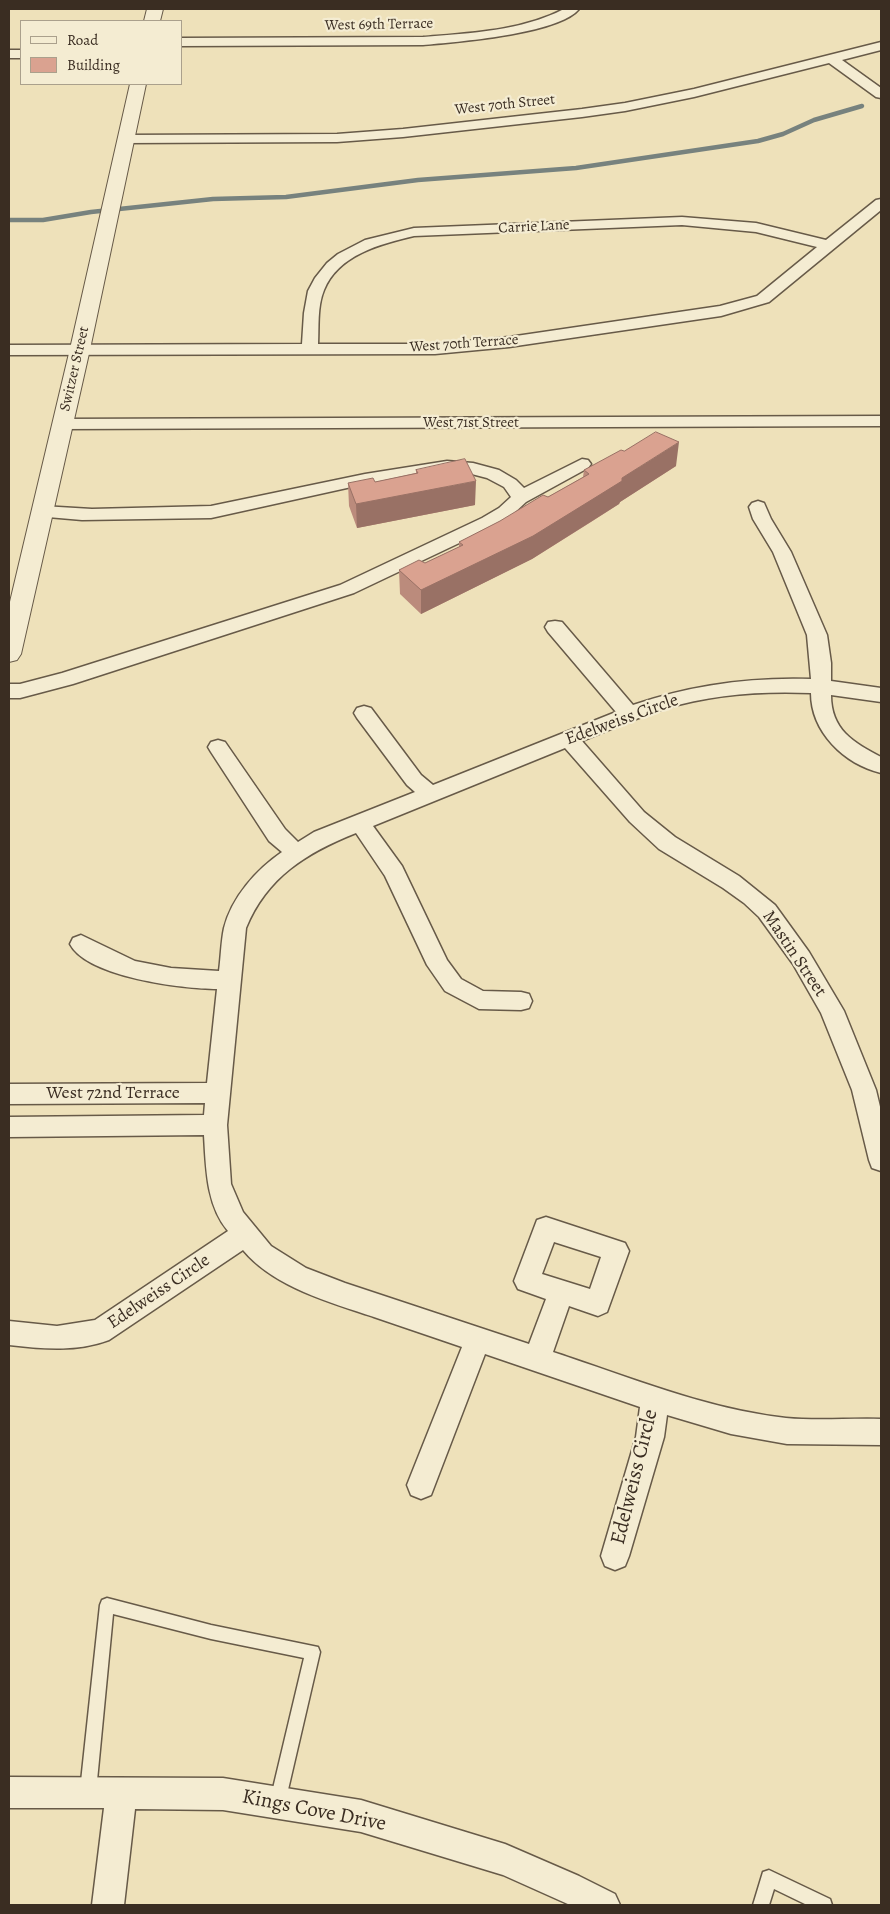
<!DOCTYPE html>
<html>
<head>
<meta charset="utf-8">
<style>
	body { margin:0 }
	#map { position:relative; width:890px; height:1914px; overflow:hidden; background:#eee1ba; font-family:Alegreya,serif }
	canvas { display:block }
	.frame { position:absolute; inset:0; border:10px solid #3a2d22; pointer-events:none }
	.legend { position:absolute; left:20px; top:20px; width:162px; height:65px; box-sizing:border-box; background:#f4ecd2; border:1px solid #aaa08c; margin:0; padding:6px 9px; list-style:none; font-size:15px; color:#3a2d22 }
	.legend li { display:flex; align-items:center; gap:10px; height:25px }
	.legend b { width:25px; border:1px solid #aaa08c }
</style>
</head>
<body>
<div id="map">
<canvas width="890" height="1914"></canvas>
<div class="frame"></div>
<ul class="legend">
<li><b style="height:6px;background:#f4ecd2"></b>Road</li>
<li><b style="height:14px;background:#daa290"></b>Building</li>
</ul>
</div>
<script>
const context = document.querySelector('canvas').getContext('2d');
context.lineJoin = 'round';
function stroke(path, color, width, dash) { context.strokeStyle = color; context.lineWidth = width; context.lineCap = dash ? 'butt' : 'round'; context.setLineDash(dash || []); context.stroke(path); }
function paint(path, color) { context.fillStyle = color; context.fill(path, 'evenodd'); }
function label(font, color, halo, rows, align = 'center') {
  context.font = font + ' Alegreya,serif'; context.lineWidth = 4.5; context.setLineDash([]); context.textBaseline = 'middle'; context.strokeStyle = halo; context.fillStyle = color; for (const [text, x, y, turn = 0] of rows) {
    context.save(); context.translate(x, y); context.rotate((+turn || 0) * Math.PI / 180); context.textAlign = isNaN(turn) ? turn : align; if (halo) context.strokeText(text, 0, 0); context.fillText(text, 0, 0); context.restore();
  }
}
stroke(new Path2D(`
	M 9,220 L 43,220 L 91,212 L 213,199 L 286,197 L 418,180 L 576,168 L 758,141 L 783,134 L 814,120 L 862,106`), '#77827e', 4.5);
const service = new Path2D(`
	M 107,1598 L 211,1625 L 318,1647 L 320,1652 L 284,1807 L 278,1809 L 272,1807 L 270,1801 L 304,1658 L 211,1639 L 113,1614 L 96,1791 L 94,1797 L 88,1799 L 82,1797 L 80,1791 L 100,1605 L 102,1600 Z
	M 769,1870 L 830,1899 L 832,1905 L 807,1905 L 774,1889 L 769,1905 L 753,1905 L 763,1872 Z`);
const minor = new Path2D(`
	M 564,9 L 579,9 C 559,34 456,42 423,45 L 181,46 L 181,38 L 423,37 C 471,33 521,31 564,9 Z
	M 881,42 L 881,50 L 842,60 L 881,88 L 881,98 L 876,97 L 829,63 L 694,97 L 625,111 L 582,117 L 403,137 L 337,142 L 126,143 L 119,139 L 126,135 L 337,134 L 403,129 L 582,109 L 625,103 L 694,89 Z
	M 9,50 L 21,50 L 21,58 L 9,58 Z
	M 881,199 L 881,210 L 769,302 L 721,316 L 509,347 L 435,354 L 9,355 L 9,345 L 302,344 L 304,313 L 308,291 L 315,278 L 327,263 L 338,254 L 365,240 L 414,228 L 682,217 L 756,223 L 826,240 L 876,200 ZM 682,225 L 756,232 L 817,247 L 757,296 L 720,306 L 509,337 L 435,344 L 318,344 C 319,327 317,307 324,290 C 338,255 380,244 414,236 Z
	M 881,416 L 881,426 L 62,429 L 56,428 L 54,424 L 56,420 L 62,419 Z
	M 582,459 L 588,460 L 591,464 L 588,468 L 526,502 L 512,515 L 495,526 L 354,593 L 73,684 L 20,698 L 9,698 L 9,684 L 20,684 L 62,673 L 340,585 L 482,518 L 499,508 L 511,497 L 504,487 L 487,478 L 464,472 L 447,472 L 365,484 L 211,518 L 82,520 L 36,516 L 33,512 L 36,508 L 42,506 L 92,509 L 211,506 L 365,474 L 447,461 L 473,463 L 499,470 L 516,480 L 524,488 Z
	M 758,501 L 764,503 L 771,519 L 791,552 L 827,635 L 831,663 L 831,681 L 881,688 L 881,702 L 831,695 C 831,730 853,742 881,757 L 881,773 C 844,764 811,732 811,693 C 762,691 712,694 664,709 C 636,718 609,730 582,741 L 644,812 L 675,837 L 739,876 L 775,905 L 809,952 L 844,1011 L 876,1090 L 881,1111 L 881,1171 L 872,1168 L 869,1160 L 852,1090 L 821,1013 L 793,964 L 759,917 L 744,903 L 723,888 L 659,849 L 630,822 L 565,748 L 373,826 L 402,866 L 447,960 L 461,979 L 483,991 L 521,992 L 529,994 L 532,1001 L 529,1008 L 521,1010 L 479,1009 L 445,991 L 427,965 L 385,876 L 356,833 C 306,853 267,877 246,928 L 227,1125 L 231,1184 L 243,1212 L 271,1246 L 306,1268 L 345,1283 L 529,1344 L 546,1299 L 518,1289 L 514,1281 L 537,1220 L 546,1217 L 625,1243 L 629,1251 L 607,1312 L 598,1316 L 569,1306 L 553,1352 C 629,1377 706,1409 786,1418 C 817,1421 850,1418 881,1419 L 881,1445 L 787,1444 L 731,1434 L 667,1415 L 664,1437 L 629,1556 L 625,1566 L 615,1570 L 605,1566 L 601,1556 L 636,1437 L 640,1407 L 485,1354 L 431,1495 L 421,1499 L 411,1495 L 407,1485 L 462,1347 C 433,1337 403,1327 374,1317 C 329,1302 274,1287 243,1250 L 109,1340 C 77,1352 43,1349 9,1345 L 9,1321 L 57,1326 L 95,1320 L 228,1231 C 206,1205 206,1167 204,1135 L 9,1137 L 9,1117 L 204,1115 L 205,1103 L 9,1104 L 9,1084 L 207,1083 L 217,989 C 183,989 87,977 70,944 L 73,938 L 81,935 L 135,961 L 171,968 L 219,971 C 221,957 221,942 224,928 C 232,897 256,870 282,852 L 269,841 L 211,752 L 208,747 L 211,742 L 218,740 L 225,742 L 285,829 L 298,842 L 314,832 L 415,792 L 407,785 L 357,718 L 354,713 L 357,708 L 364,706 L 371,708 L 421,775 L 433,785 L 616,712 L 548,632 L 545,627 L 548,622 L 555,621 L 562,622 L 633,705 C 691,685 750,677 811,679 L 807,635 L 773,552 L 753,519 L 749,507 L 752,503 ZM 554,1242 L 601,1257 L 590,1289 L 542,1274 Z
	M 9,1777 L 223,1778 L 361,1800 L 505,1844 L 579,1876 L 615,1894 L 620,1905 L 570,1905 L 503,1875 L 361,1832 L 223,1810 L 135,1809 L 124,1905 L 92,1905 L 104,1808 L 9,1808 Z`);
const tertiary = new Path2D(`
	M 147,9 L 163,9 L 160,21 L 144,21 Z
	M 130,84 L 146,84 L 90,349 L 21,654 L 17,660 L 9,662 L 9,606 L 70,349 Z`);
stroke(service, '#675a48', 3);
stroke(minor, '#675a48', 3);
stroke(tertiary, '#675a48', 2);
paint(service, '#f4ecd2');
paint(minor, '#f4ecd2');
paint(tertiary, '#f4ecd2');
paint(new Path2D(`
	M 676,466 L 620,502 L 619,504 L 591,522 L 532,559 L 421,614 L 400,594 L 399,570 L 425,563 L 459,547 L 459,542 L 548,497 L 583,477 L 584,470 Z
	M 416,470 L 475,505 L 357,528 L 349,506 L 348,483 L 375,482 L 416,473 Z`), '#bb8b7c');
paint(new Path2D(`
	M 679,442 L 676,466 L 620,502 L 619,504 L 532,559 L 421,614 L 421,590 L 622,478 Z
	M 476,481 L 475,505 L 357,528 L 356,504 Z`), '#997165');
const building = new Path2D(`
	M 656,432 L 679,442 L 622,478 L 622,481 L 593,499 L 533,536 L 421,590 L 399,570 L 419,560 L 425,563 L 463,545 L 459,542 L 500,521 L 543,495 L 548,497 L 589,474 L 584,470 L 621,450 L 624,451 Z
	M 465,459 L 476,481 L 356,504 L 348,483 L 373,478 L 375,482 L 418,473 L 416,470 Z`);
paint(building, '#daa290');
stroke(building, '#997165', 1);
label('15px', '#3a2d22', '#f4ecd2', [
	["West 69th Terrace",379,25,-1],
	["West 70th Street",505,105,-6],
	["Carrie Lane",534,227,-3],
	["West 70th Terrace",464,344,-4],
	["Switzer Street",75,369,-77],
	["West 71st Street",471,423]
]);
label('18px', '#3a2d22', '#f4ecd2', [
	["Edelweiss Circle",622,720,-20],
	["Mastin Street",794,954,56],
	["West 72nd Terrace",113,1094],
	["Edelweiss Circle",159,1292,-34]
]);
label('21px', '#3a2d22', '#f4ecd2', [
	["Edelweiss Circle",635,1477,-76],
	["Kings Cove Drive",314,1811,11]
]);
</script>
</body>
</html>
